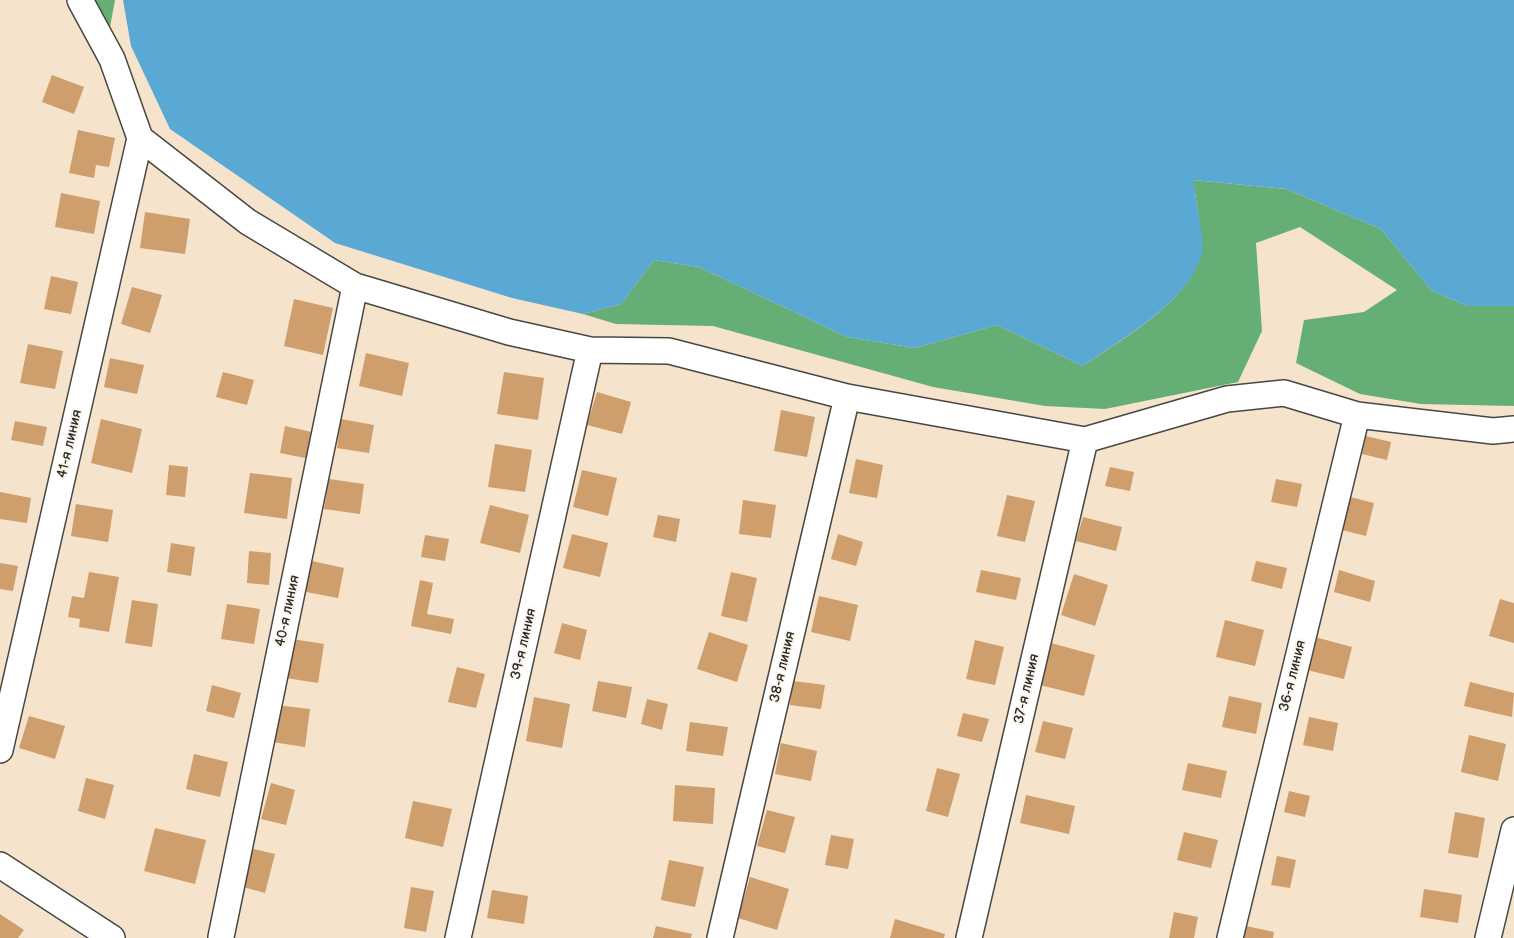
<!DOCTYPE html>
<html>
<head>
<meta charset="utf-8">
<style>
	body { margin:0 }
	canvas { display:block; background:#f6e3cc }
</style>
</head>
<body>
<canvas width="1514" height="938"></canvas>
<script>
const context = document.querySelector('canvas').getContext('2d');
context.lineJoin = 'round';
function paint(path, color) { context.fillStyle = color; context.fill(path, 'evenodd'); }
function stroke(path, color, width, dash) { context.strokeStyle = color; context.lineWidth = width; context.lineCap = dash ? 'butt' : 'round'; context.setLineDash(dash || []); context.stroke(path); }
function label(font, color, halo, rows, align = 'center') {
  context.font = font + ' "Balsamiq Sans",sans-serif'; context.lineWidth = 4; context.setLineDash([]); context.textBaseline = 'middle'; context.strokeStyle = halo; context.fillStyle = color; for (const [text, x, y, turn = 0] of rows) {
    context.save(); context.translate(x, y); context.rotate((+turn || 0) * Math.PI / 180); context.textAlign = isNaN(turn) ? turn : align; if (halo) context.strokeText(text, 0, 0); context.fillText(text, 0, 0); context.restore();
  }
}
paint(new Path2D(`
	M 89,0 L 115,0 L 110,27 Z
	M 1193,180 L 1286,189 L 1381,229 L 1432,291 L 1468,306 L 1514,306 L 1514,406 L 1421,404 L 1360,394 L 1296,363 L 1304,320 L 1364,312 L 1397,290 L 1300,227 L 1256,243 L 1262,331 L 1238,382 L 1105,409 L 1045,406 L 933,387 L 713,326 L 616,324 L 583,314 L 621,304 L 654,260 L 699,267 L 847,337 L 915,348 L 997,325 L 1083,366 C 1122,339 1191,301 1201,252 C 1204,241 1195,194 1193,180 Z`), '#65ae76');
paint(new Path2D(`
	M 123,0 L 1514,0 L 1514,306 L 1468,306 L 1432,291 L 1381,229 L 1286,189 L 1194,180 C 1194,198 1205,237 1202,252 C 1191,301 1121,339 1083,366 L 997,325 L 915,348 L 847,337 L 699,267 L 654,260 L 621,304 L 583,314 L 512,298 L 335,243 L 170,129 L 131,46 Z`), '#5aa8d4');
paint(new Path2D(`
	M 52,75 L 84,87 L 74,114 L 42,102 Z
	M 78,130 L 115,138 L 109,167 L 96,165 L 94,178 L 69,173 Z
	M 61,193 L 100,201 L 94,234 L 55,227 Z
	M 145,212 L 190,219 L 185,254 L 140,248 Z
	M 51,276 L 78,282 L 71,314 L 44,309 Z
	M 132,287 L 162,295 L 150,333 L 121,324 Z
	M 294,299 L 333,308 L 323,355 L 284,346 Z
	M 28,344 L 63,351 L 55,389 L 20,383 Z
	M 366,353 L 409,363 L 402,396 L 359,386 Z
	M 110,358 L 144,365 L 137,394 L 104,387 Z
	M 223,372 L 254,380 L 247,405 L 216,397 Z
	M 504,372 L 544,378 L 538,420 L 497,414 Z
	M 597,392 L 631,402 L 622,434 L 587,425 Z
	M 781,410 L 815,417 L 807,457 L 774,451 Z
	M 101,419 L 142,429 L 132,473 L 91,463 Z
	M 341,419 L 374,425 L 369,453 L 337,448 Z
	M 15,421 L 47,427 L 43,446 L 11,440 Z
	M 285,426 L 316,433 L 310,459 L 280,453 Z
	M 1366,436 L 1391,442 L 1387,460 L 1362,454 Z
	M 495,444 L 532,450 L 525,492 L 488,487 Z
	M 856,459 L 883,465 L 877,498 L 849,493 Z
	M 169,465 L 188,467 L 185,497 L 166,495 Z
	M 1110,467 L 1134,472 L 1130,491 L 1105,486 Z
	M 582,470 L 617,478 L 608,516 L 573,507 Z
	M 250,473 L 292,478 L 287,519 L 244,513 Z
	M 329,479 L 364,484 L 360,514 L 324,509 Z
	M 1276,479 L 1302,484 L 1297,507 L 1271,502 Z
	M 0,492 L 31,498 L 27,523 L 0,519 Z
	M 1007,495 L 1035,501 L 1025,542 L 997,536 Z
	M 1346,496 L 1374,503 L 1366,536 L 1338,529 Z
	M 743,500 L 776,505 L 771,538 L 739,534 Z
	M 76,504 L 113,510 L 108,542 L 71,536 Z
	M 490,505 L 529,515 L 520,553 L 480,543 Z
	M 658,515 L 680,519 L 676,542 L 653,537 Z
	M 1083,517 L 1122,527 L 1116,551 L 1076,541 Z
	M 572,534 L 608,543 L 600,577 L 563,568 Z
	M 838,534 L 863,542 L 856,566 L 831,559 Z
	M 425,535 L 449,539 L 445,561 L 421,557 Z
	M 171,543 L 195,547 L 191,576 L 167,572 Z
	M 249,551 L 271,553 L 269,585 L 247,583 Z
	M 312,561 L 344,568 L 338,598 L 306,592 Z
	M 1256,561 L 1287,568 L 1282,589 L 1251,581 Z
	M 0,563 L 18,566 L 13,591 L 0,589 Z
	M 981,570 L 1021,578 L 1016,600 L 976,592 Z
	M 1339,570 L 1375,581 L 1370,602 L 1334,592 Z
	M 89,572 L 119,577 L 109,632 L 79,627 L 80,619 L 68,617 L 72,596 L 84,598 Z
	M 731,572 L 757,578 L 747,622 L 721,616 Z
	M 1074,574 L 1108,585 L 1095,626 L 1061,615 Z
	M 420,580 L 433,583 L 427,614 L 454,619 L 451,634 L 411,626 Z
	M 819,596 L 858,605 L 850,641 L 811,632 Z
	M 1500,599 L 1514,603 L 1514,643 L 1489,636 Z
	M 132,600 L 158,604 L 152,647 L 125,643 Z
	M 227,604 L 260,609 L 254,644 L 221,639 Z
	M 1225,620 L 1264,630 L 1255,666 L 1216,657 Z
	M 562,623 L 587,630 L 580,660 L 554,653 Z
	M 709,632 L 748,645 L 737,682 L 697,669 Z
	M 1315,637 L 1352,647 L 1344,679 L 1307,670 Z
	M 292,639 L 324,644 L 318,683 L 286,678 Z
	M 975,640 L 1004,647 L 995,685 L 966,679 Z
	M 1051,643 L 1095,655 L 1084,696 L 1040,685 Z
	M 457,667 L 485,674 L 476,708 L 448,702 Z
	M 598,681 L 632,687 L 626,718 L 592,711 Z
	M 793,681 L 825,685 L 821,709 L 790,705 Z
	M 1470,682 L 1514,693 L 1512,717 L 1464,706 Z
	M 212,685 L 241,693 L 234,718 L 206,711 Z
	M 1229,696 L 1262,703 L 1256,734 L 1222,727 Z
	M 534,697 L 570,704 L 562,748 L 526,741 Z
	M 647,699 L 668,704 L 662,730 L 641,724 Z
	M 276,705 L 310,709 L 305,747 L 272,742 Z
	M 963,713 L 989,719 L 982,742 L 957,736 Z
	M 29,716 L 65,726 L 55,759 L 19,748 Z
	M 1309,717 L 1338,723 L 1333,751 L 1303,745 Z
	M 1043,721 L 1073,728 L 1065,759 L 1035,752 Z
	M 690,722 L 728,727 L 723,756 L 686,751 Z
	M 1469,735 L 1506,744 L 1498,781 L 1461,772 Z
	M 781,743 L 817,751 L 811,781 L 775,774 Z
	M 194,754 L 228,762 L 220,797 L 186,789 Z
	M 1188,763 L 1227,771 L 1221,798 L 1182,790 Z
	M 937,768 L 960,774 L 948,817 L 926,811 Z
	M 86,778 L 114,785 L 105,819 L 78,811 Z
	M 271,783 L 295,790 L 286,825 L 261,819 Z
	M 675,785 L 715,788 L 713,824 L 673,821 Z
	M 1289,791 L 1310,796 L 1305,817 L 1284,812 Z
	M 1026,795 L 1075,806 L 1069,834 L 1020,823 Z
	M 413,801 L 452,809 L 443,847 L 405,838 Z
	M 767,810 L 795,817 L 785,853 L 757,846 Z
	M 1455,812 L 1485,818 L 1478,858 L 1448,853 Z
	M 155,828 L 206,840 L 195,884 L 144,871 Z
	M 1184,832 L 1218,840 L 1211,868 L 1177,860 Z
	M 831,835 L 854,839 L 848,869 L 825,865 Z
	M 245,847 L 275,854 L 265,893 L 236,885 Z
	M 1277,856 L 1296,860 L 1290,888 L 1271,885 Z
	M 669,860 L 704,867 L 695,907 L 661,900 Z
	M 750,877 L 789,889 L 777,930 L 738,918 Z
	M 411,887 L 434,891 L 426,932 L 404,928 Z
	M 1424,889 L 1462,895 L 1458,923 L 1420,917 Z
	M 492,890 L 528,896 L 524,924 L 487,918 Z
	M 1174,912 L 1198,917 L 1194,938 L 1169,938 Z
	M 0,914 L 24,930 L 18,938 L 0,938 Z
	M 895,919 L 945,934 L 944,938 L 890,938 Z
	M 656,926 L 692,934 L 691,938 L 653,938 Z
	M 1246,926 L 1274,932 L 1273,938 L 1243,938 Z`), '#ce9e6d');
const minor = new Path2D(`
	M 80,0 L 112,59 L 140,138 L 248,222 L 355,286 L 509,332 L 590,350 L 669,351 L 847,397 L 1085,440 L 1227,399 L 1284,393 L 1357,415 L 1493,431 L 1514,429
	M 0,750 L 140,138
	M 0,865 L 112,938
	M 221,937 L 355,286
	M 458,938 L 590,350
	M 720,938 L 847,397
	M 969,938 L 1085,440
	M 1230,938 L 1357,415
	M 1488,938 L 1514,830`);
stroke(minor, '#494743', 28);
stroke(minor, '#fff', 25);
label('14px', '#2b2b2b', '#fbf7ec', [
	["41-я линия",70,444,-77],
	["40-я линия",288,611,-78],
	["39-я линия",524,644,-77],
	["38-я линия",783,667,-77],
	["36-я линия",1293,676,-76],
	["37-я линия",1027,689,-77]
]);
</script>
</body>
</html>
